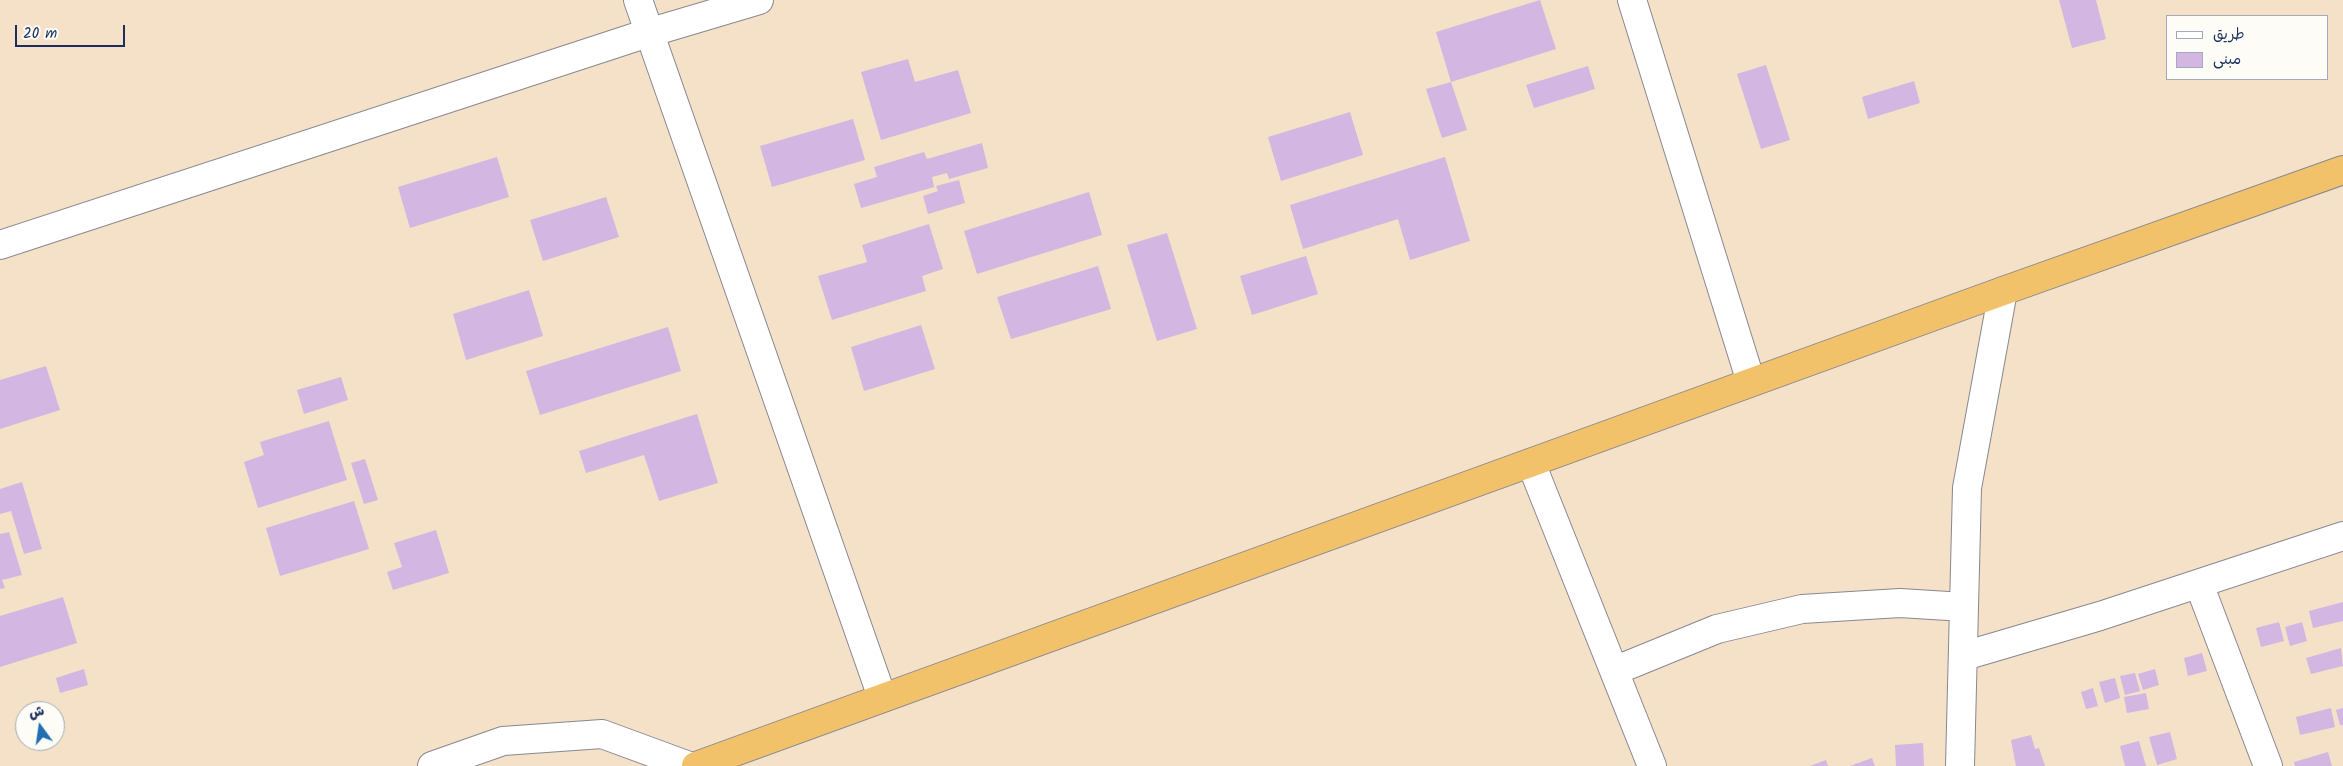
<!DOCTYPE html>
<html>
<head>
<meta charset="utf-8">
<style>
	body { margin:0 }
	#map { position:relative; width:2343px; height:766px; overflow:hidden; background:#f4e1c7; font-family:Kalam,"Playpen Sans Arabic",sans-serif }
	canvas { display:block }
	.legend { position:absolute; left:2166px; top:15px; width:162px; height:65px; box-sizing:border-box; background:#fdfcf7; border:1px solid #a3aaba; margin:0; padding:6px 9px; list-style:none; font-size:15px; color:#1b2f5e }
	.legend li { display:flex; align-items:center; gap:10px; height:25px }
	.legend b { width:25px; border:1px solid #a3aaba }
	.north { position:absolute; left:15px; top:701px; width:50px; height:50px; box-sizing:border-box; background:#fdfcf7; border:1px solid #a3aaba; border-radius:50%; rotate:346deg; font-size:14px; font-weight:700; line-height:20px; text-align:center; color:#1b2f5e }
	.north::after { content:''; display:block; margin:auto; width:18px; height:22px; background:#1f6fb2; clip-path:polygon(50% 0,100% 100%,50% 72%,0 100%) }
	.scale { position:absolute; left:15px; top:25px; width:110px; height:22px; box-sizing:border-box; border:2px solid #1b2f5e; border-top:0; padding-left:6px; font-size:15px; line-height:18px; white-space:nowrap; color:#1b2f5e; -webkit-text-stroke:4px #fdfcf7; paint-order:stroke }
</style>
</head>
<body>
<div id="map">
<canvas width="2343" height="766"></canvas>
<ul class="legend">
<li><b style="height:6px;background:#fff"></b>طريق</li>
<li><b style="height:14px;background:#d4b6e2"></b>مبنى</li>
</ul>
<div class="north">ش</div>
<div class="scale">20 m</div>
</div>
<script>
const context = document.querySelector('canvas').getContext('2d');
context.lineJoin = 'round';
function paint(path, color) { context.fillStyle = color; context.fill(path, 'evenodd'); }
function stroke(path, color, width, dash) { context.strokeStyle = color; context.lineWidth = width; context.lineCap = dash ? 'butt' : 'round'; context.setLineDash(dash || []); context.stroke(path); }
paint(new Path2D(`
	M 1540,0 L 1556,49 L 1451,82 L 1436,32 Z
	M 2059,0 L 2096,0 L 2106,39 L 2072,48 Z
	M 908,59 L 915,82 L 958,70 L 971,113 L 881,140 L 861,72 Z
	M 1766,65 L 1790,140 L 1761,149 L 1737,74 Z
	M 1588,66 L 1595,89 L 1534,108 L 1526,85 Z
	M 1914,81 L 1920,103 L 1868,119 L 1862,97 Z
	M 1451,82 L 1467,130 L 1442,138 L 1426,89 Z
	M 1350,112 L 1363,155 L 1281,181 L 1268,137 Z
	M 853,119 L 865,160 L 772,187 L 760,146 Z
	M 982,143 L 988,168 L 949,179 L 947,173 L 932,177 L 934,187 L 861,208 L 854,184 L 877,177 L 874,167 L 924,152 L 927,159 Z
	M 497,157 L 509,197 L 410,228 L 398,187 Z
	M 1445,157 L 1470,241 L 1410,260 L 1398,219 L 1303,249 L 1290,205 Z
	M 959,180 L 965,203 L 928,214 L 923,196 L 938,191 L 936,186 Z
	M 1089,192 L 1102,235 L 977,274 L 964,231 Z
	M 606,197 L 619,237 L 543,261 L 530,220 Z
	M 929,224 L 943,269 L 922,276 L 926,291 L 832,320 L 818,276 L 867,262 L 862,245 Z
	M 1167,233 L 1197,329 L 1157,341 L 1127,245 Z
	M 1306,256 L 1318,294 L 1252,315 L 1240,276 Z
	M 1098,266 L 1111,309 L 1011,339 L 997,297 Z
	M 529,290 L 543,336 L 466,360 L 453,314 Z
	M 921,325 L 935,369 L 864,391 L 851,347 Z
	M 668,327 L 681,371 L 540,415 L 526,371 Z
	M 46,366 L 60,410 L 0,429 L 0,380 Z
	M 341,377 L 348,400 L 304,414 L 297,390 Z
	M 697,414 L 718,483 L 659,501 L 644,455 L 586,473 L 579,451 Z
	M 329,421 L 347,480 L 258,508 L 244,462 L 264,455 L 260,442 Z
	M 365,459 L 378,500 L 364,504 L 351,463 Z
	M 22,482 L 42,549 L 24,554 L 11,511 L 0,514 L 0,489 Z
	M 354,501 L 369,549 L 280,576 L 266,528 Z
	M 436,530 L 449,573 L 393,590 L 387,572 L 402,567 L 394,543 Z
	M 9,532 L 22,575 L 2,580 L 5,588 L 0,589 L 0,534 Z
	M 63,597 L 77,643 L 0,667 L 0,616 Z
	M 2343,602 L 2343,621 L 2313,628 L 2309,611 Z
	M 2279,622 L 2284,641 L 2261,647 L 2256,628 Z
	M 2302,622 L 2307,641 L 2290,646 L 2285,627 Z
	M 2341,648 L 2343,666 L 2311,674 L 2306,658 Z
	M 2202,653 L 2207,671 L 2188,676 L 2184,658 Z
	M 84,669 L 88,685 L 60,693 L 56,678 Z
	M 2155,669 L 2159,685 L 2143,690 L 2138,674 Z
	M 2135,673 L 2140,691 L 2125,695 L 2120,676 Z
	M 2115,678 L 2120,698 L 2105,703 L 2099,682 Z
	M 2093,688 L 2098,706 L 2086,709 L 2081,692 Z
	M 2146,693 L 2149,709 L 2127,713 L 2124,697 Z
	M 2331,708 L 2335,727 L 2300,735 L 2296,717 Z
	M 2343,708 L 2343,725 L 2340,725 L 2336,710 Z
	M 2170,732 L 2177,759 L 2157,765 L 2149,737 Z
	M 2031,735 L 2035,749 L 2039,748 L 2045,766 L 2016,766 L 2011,740 Z
	M 2139,741 L 2146,766 L 2125,766 L 2120,746 Z
	M 1923,743 L 1924,766 L 1896,766 L 1895,745 Z
	M 2328,752 L 2332,766 L 2295,766 L 2294,762 Z
	M 1872,758 L 1875,766 L 1850,766 Z
	M 1826,760 L 1828,766 L 1810,766 Z`), '#d4b6e2');
const minor = new Path2D(`
	M 1632,0 L 1751,382
	M 0,245 L 648,33 L 759,0
	M 1531,463 L 1652,766
	M 2199,584 L 2268,766
	M 1964,656 L 2100,616 L 2343,536
	M 1614,671 L 1717,629 L 1802,609 L 1900,603 L 1964,607
	M 432,766 L 503,741 L 602,734 L 689,766
	M 1960,766 L 1967,488 L 2003,291`);
const tertiary = new Path2D(`
	M 638,0 L 882,697`);
const trunk = new Path2D(`
	M 696,766 L 2003,291 L 2343,170`);
stroke(minor, '#888892', 30);
stroke(tertiary, '#888892', 30);
stroke(trunk, '#888892', 30);
stroke(minor, '#fff', 28);
stroke(tertiary, '#fff', 28);
stroke(trunk, '#f2c26a', 28);
</script>
</body>
</html>
